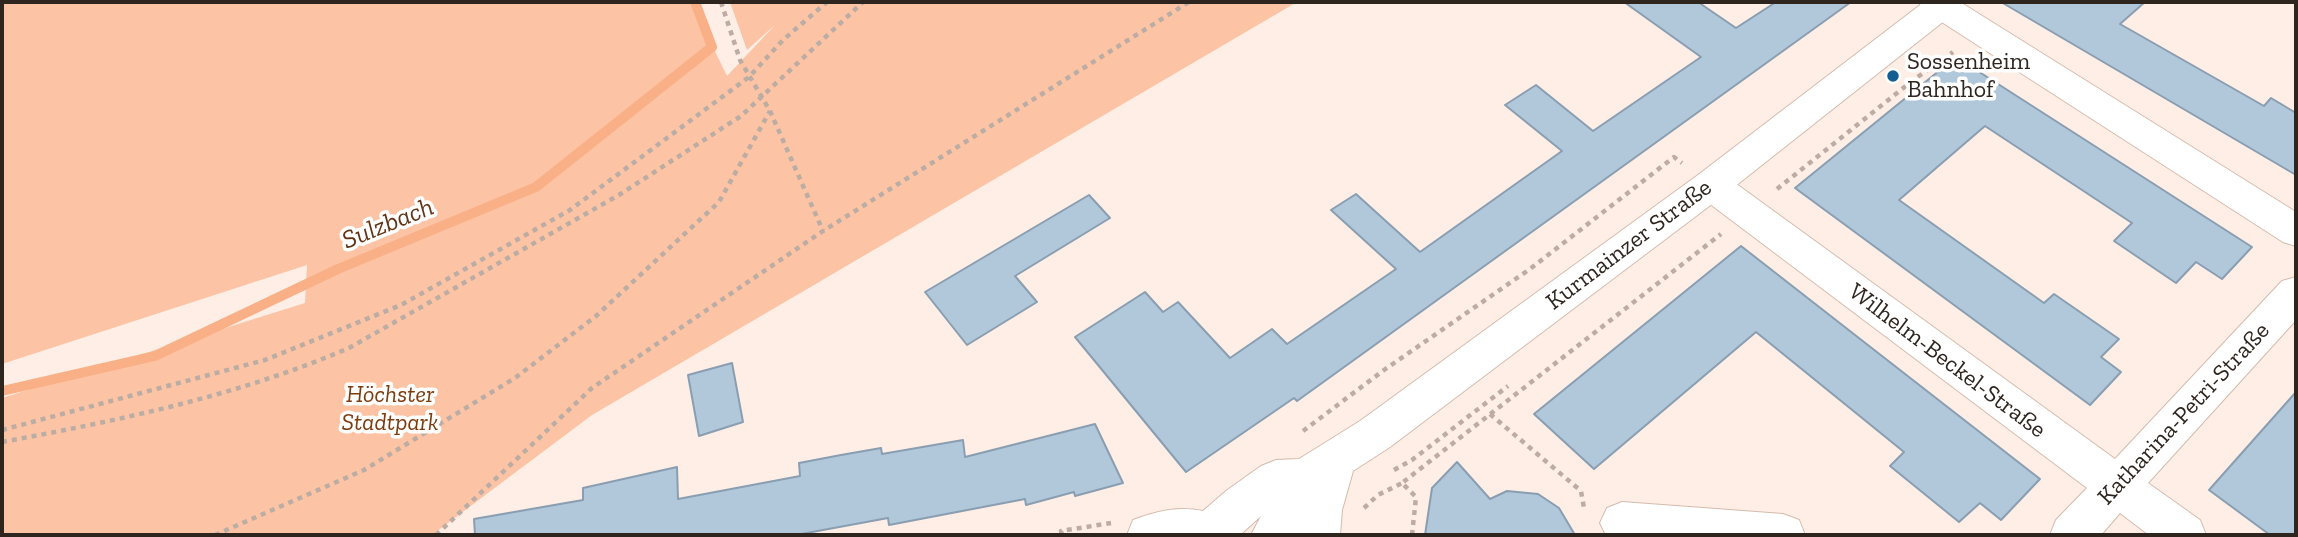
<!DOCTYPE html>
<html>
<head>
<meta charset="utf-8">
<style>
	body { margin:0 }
	#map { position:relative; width:2298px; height:537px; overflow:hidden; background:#ffeee5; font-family:"Zilla Slab",serif }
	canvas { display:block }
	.frame { position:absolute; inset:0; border:4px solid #2f251f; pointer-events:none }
</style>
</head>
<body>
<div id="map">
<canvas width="2298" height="537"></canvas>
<div class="frame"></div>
</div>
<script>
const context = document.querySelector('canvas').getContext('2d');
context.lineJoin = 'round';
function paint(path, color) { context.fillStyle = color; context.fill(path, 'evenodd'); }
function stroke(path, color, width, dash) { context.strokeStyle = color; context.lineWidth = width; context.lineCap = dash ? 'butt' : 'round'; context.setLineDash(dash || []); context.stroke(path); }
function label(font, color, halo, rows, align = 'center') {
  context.font = font + ' "Zilla Slab",serif'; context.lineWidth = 7; context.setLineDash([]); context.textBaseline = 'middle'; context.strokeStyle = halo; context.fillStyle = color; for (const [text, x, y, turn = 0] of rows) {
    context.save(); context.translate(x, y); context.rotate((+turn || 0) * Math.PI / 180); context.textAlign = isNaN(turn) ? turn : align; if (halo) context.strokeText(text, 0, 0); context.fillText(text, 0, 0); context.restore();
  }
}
paint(new Path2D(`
	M 2,2 L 691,2 L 727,76 L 775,25 L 747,50 L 730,2 L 1297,2 L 592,415 L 432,535 L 2,535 L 2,398 L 305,303 L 307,265 L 2,364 Z`), '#fcc4a5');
stroke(new Path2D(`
	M 2,391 L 155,356 L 338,269 L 536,187 L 712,47 L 695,2`), '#fab087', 10);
const building = new Path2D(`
	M 1624,2 L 1698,2 L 1736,28 L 1776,2 L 1851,2 L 1297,401 L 1294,398 L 1186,472 L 1075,337 L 1145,292 L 1163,312 L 1178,302 L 1230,358 L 1272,329 L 1287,344 L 1396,269 L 1331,210 L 1356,194 L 1420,252 L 1562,151 L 1505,105 L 1536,85 L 1593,131 L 1701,57 Z
	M 2001,2 L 2145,2 L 2120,24 L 2264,106 L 2271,98 L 2296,113 L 2296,175 Z
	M 1956,57 L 2252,247 L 2222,279 L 2196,262 L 2176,283 L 2114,241 L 2132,223 L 1985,126 L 1899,200 L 2044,303 L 2054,294 L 2119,339 L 2101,357 L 2121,372 L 2090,405 L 1795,188 Z
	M 1089,195 L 1110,218 L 1015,276 L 1037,302 L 967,345 L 925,292 Z
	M 1741,246 L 1873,349 L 2040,479 L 2001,520 L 1980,503 L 1959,522 L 1890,466 L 1904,452 L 1756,332 L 1594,469 L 1534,414 Z
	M 732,363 L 743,422 L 699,436 L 688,375 Z
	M 2296,392 L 2296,535 L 2270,535 L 2209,490 Z
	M 1095,424 L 1123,483 L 1075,496 L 1074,492 L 1026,505 L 1025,499 L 889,525 L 888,518 L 796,535 L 475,535 L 474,519 L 583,500 L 583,488 L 677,467 L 678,499 L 800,476 L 799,463 L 841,455 L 881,448 L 882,454 L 963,440 L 965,457 Z
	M 1457,462 L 1490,499 L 1507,491 L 1538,494 L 1559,508 L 1575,535 L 1425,535 L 1432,488 Z`);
paint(building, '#b1c7da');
stroke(building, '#899eb1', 2);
const street = new Path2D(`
	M 1919,2 L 1960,2 L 2296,212 L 2296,246 L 2283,242 L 1923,10 Z
	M 1711,170 L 1724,175 L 2115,459 L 2282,281 L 2296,277 L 2296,320 L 2148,483 L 2200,520 L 2206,535 L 2149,535 L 2120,513 L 2101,535 L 2050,535 L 2056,520 L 2087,488 L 1698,195 L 1693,185 L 1698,175 Z
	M 1622,502 L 1783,514 L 1799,520 L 1805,535 L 1606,535 L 1600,523 L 1607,508 Z`);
const secondary = new Path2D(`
	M 1924,2 L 1963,2 L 1958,10 L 1724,195 L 1390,447 L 1353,471 L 1342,510 L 1340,535 L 1251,535 L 1261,516 L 1240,535 L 1127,535 L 1133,520 C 1157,511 1178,506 1203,511 L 1226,491 L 1261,466 L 1276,460 L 1299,459 L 1360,421 L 1698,175 Z`);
stroke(street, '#d5bbad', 2);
stroke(secondary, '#d5bbad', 2);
stroke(new Path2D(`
	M 721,2 L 740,60 L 770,111 L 823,231
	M 1777,189 L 1912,81 L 1953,52
	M 1490,414 L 1581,491 L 1584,508
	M 2,430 L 265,360 L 401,305 L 570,210 L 749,77 L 783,40 L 827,2
	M 1303,431 L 1384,370 L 1530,269 L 1674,157 L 1682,163
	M 2,442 C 121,420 237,396 349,348 L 619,195 L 741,116 L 863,2
	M 1394,470 L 1412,460 L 1508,386
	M 1364,508 L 1378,495 L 1402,483
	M 215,535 L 364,470 L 515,378 L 596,316 L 719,202 L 770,111
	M 436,535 L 592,388 L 823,231 L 1189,2
	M 1062,535 L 1061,531 L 1111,523
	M 1412,535 L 1416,497 L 1402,483 L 1721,234`), '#bbaca4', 4.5, [5, 5]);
paint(street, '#fff');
paint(secondary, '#fff');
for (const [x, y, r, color] of [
	[1893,76,7,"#145e91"]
]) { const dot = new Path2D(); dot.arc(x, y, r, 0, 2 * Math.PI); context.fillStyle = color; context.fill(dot); stroke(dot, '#fff', 2.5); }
label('24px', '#2f251f', '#fff', [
	["Sossenheim",1907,62],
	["Bahnhof",1907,90]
], 'left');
label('24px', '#2f251f', '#fff', [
	["Kurmainzer Straße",1629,245,-37],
	["Wilhelm-Beckel-Straße",1947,361,37],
	["Katharina-Petri-Straße",2184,414,-47]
]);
label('italic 24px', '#7e3c0e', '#fff', [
	["Höchster",390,395],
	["Stadtpark",390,423]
]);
label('italic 26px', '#623315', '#fff', [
	["Sulzbach",388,224,-22]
]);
</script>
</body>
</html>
